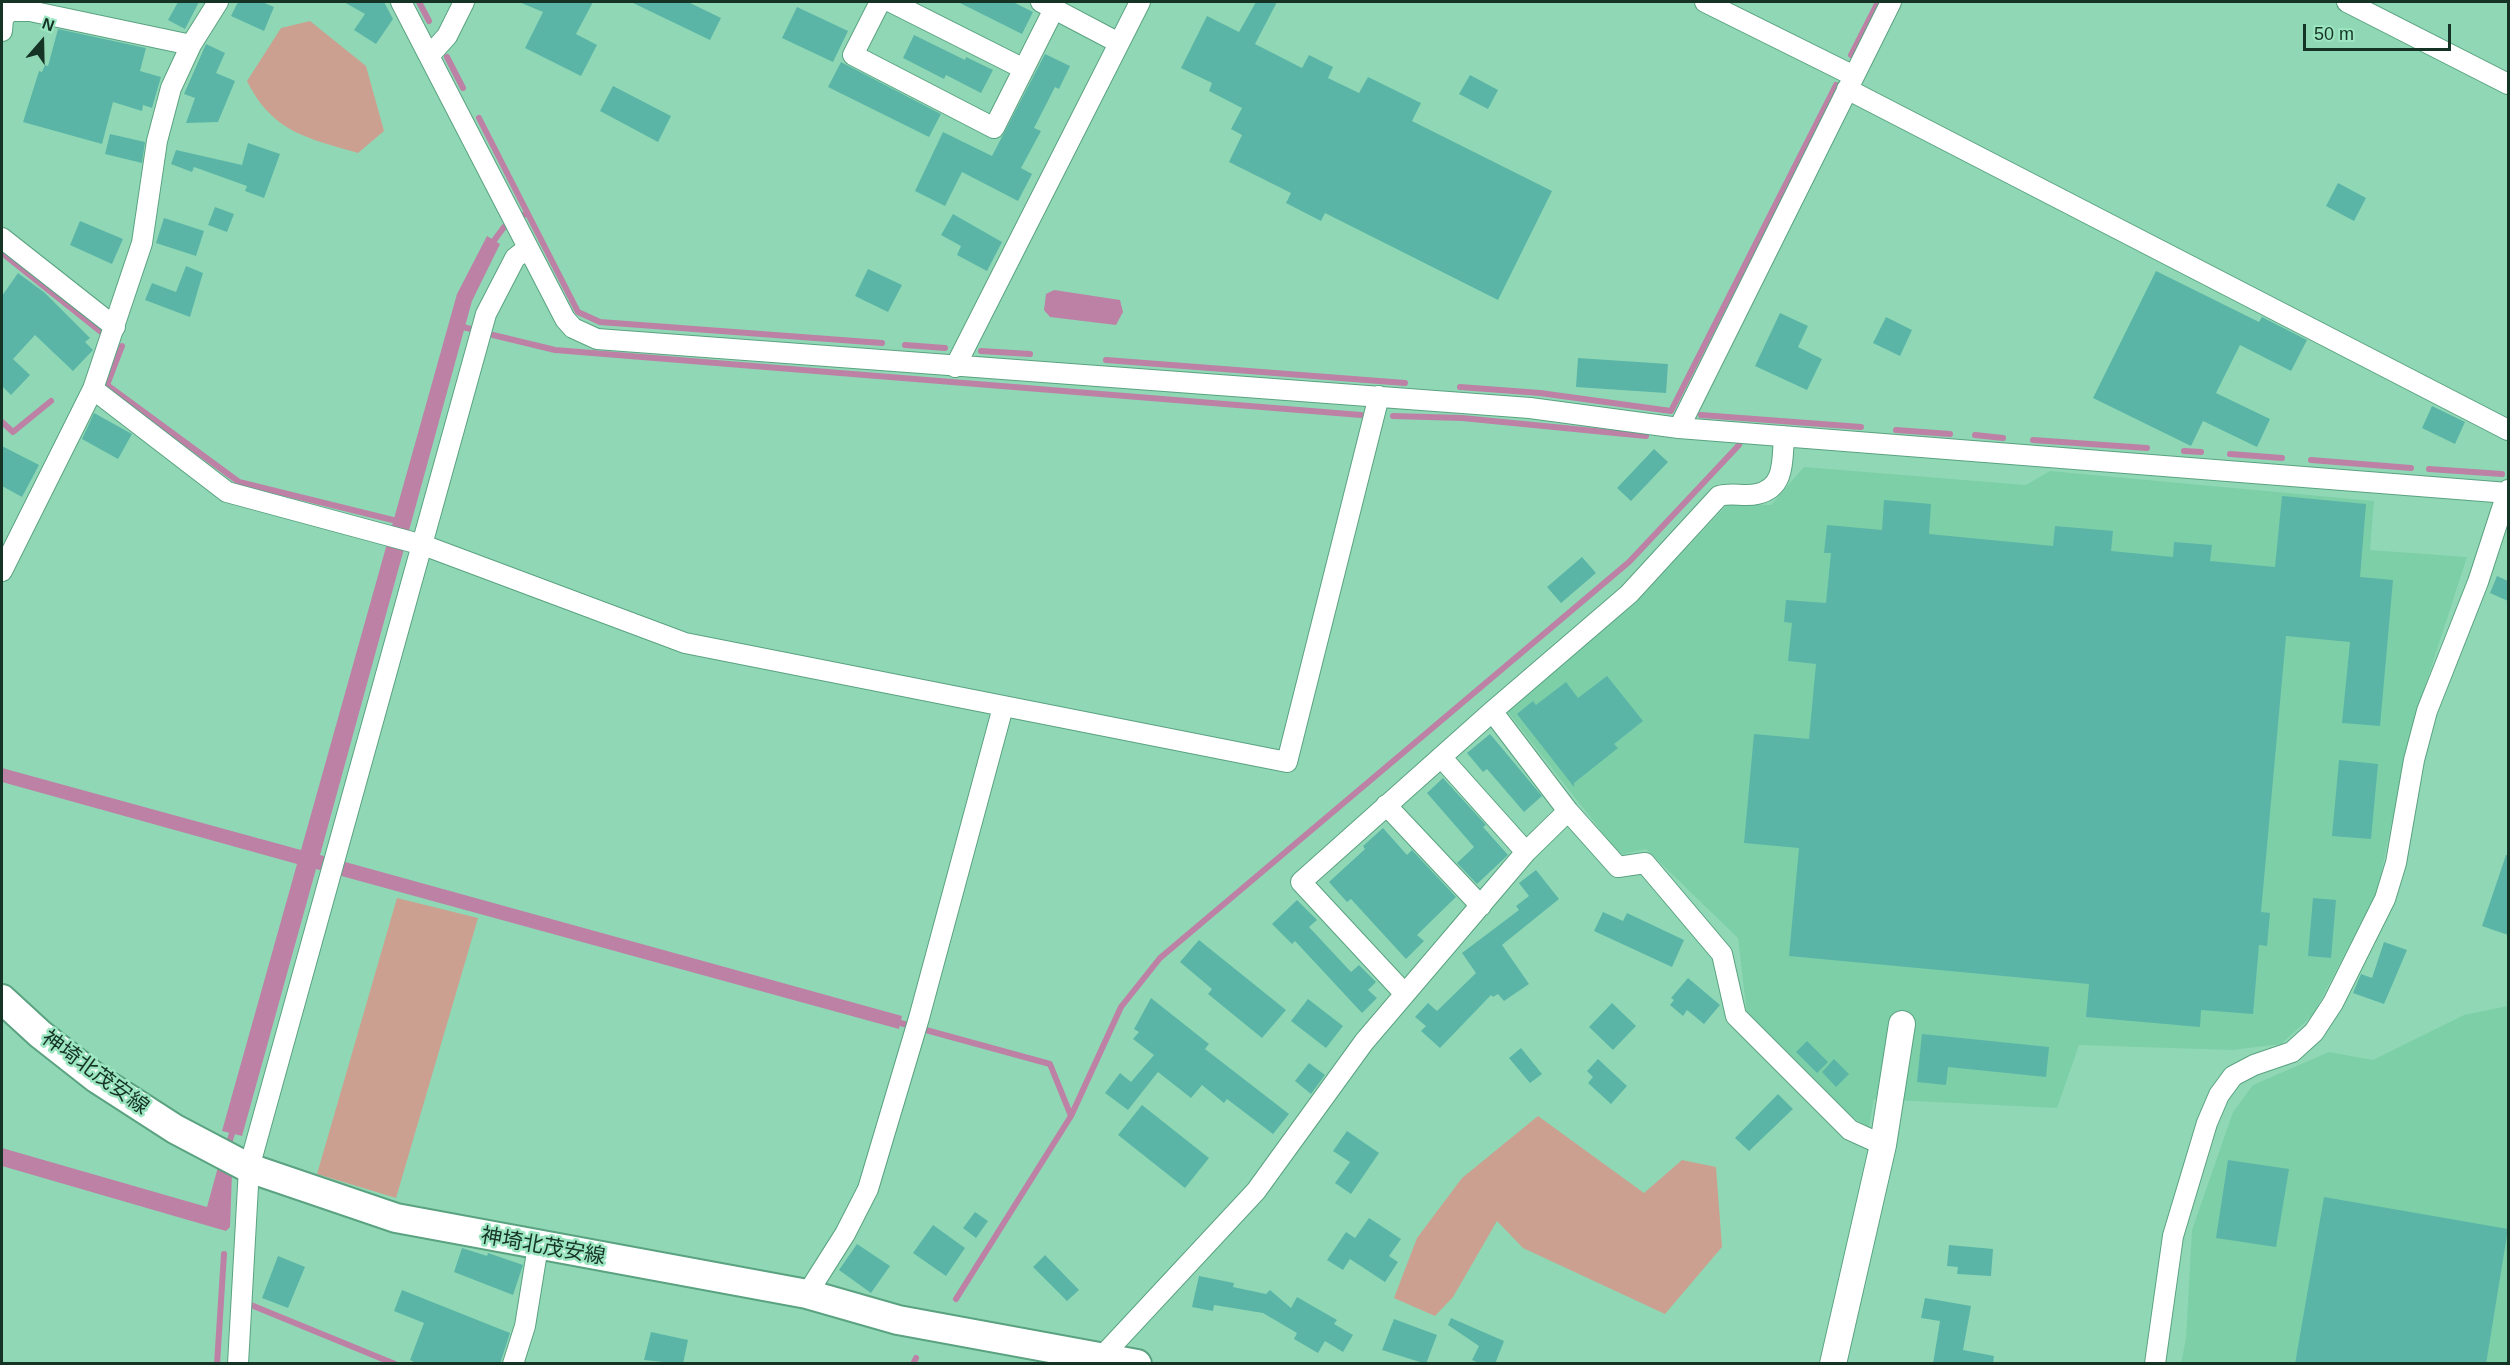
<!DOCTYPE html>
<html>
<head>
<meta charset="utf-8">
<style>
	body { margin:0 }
	#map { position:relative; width:2510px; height:1365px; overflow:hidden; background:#90d8b5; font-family:Helvetica,sans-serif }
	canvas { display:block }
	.frame { position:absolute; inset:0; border:3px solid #163426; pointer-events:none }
	.north { position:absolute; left:12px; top:12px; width:60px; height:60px; -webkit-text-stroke:4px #9ce6c1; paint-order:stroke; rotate:20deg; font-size:16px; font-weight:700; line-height:24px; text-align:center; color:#163426 }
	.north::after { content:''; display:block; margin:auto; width:21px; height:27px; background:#163426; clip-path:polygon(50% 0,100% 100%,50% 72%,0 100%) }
	.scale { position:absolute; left:2303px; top:24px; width:148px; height:27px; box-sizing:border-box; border:3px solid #163426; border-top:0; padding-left:8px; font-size:18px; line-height:21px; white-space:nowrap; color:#163426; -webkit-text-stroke:4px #9ce6c1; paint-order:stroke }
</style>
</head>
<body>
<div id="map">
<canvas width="2510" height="1365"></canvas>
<div class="frame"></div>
<div class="north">N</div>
<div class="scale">50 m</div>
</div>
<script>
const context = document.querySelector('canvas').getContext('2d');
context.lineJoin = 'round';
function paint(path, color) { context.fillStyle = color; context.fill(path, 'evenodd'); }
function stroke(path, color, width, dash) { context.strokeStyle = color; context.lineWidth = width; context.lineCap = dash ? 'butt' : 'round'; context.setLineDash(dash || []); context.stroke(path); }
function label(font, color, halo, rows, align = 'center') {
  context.font = font + ' Helvetica,"Noto Sans JP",sans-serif'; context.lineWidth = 5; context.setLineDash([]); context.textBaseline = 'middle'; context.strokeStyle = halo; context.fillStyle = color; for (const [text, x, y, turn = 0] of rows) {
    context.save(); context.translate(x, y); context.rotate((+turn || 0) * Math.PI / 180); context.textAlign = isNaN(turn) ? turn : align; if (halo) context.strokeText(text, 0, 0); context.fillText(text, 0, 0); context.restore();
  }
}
paint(new Path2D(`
	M 1804,467 L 2026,485 L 2050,471 L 2374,501 L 2370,550 L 2467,557 L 2410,733 L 2378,890 L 2313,1015 L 2281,1044 L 2232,1050 L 2079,1045 L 2057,1108 L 1874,1099 L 1869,1127 L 1847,1114 L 1747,1014 L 1738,938 L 1646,849 L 1620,855 L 1507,711 L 1634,604 L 1728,504 L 1771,505 Z
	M 2508,1006 L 2508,1363 L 2181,1364 L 2186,1338 L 2192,1230 L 2233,1112 L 2253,1085 L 2329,1052 L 2373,1060 L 2464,1015 Z`), '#7dcfa8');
paint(new Path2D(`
	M 310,21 L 366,66 L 384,131 L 358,153 C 308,138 273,133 247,81 L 281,28 Z
	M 397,898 L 478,918 L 396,1198 L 317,1174 Z
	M 1538,1116 L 1644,1193 L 1682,1160 L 1716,1167 L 1722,1247 L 1665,1314 L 1523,1248 L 1497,1221 L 1453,1297 L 1435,1316 L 1394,1298 L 1417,1238 L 1462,1178 Z`), '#cba090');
paint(new Path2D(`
	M 487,236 L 500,244 L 472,301 L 320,855 L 902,1016 L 899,1029 L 316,869 L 242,1136 L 222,1131 L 297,864 L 2,782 L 2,768 L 301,850 L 457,294 Z
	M 1054,290 L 1120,300 L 1123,312 L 1116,325 L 1050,317 L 1044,310 L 1046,294 Z
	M 2,1148 L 207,1207 L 218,1167 L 232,1174 L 230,1227 L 226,1231 L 2,1166 Z`), '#bd81a6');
stroke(new Path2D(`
	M 419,2 L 429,21
	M 1851,55 L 1878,2
	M 447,57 L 463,88
	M 479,118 L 578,312 L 600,322 L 882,343
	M 490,246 L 504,227 L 527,213
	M 2,253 L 101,332
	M 458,326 L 471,329
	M 493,335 L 555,350 L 1361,415
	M 905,345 L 945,348
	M 122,346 L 107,385 L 239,482 L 393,520
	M 981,351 L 1030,354
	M 1106,360 L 1405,383
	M 1460,387 L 1540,393 L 1671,411 L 1836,85
	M 1701,415 L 1861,427
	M 1393,416 L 1462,418 L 1646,436
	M 2,422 L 13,432 L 51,401
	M 1896,430 L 1950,434
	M 1975,435 L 2003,438
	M 2033,440 L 2147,448
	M 2184,451 L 2201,452
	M 2230,454 L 2282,458
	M 2311,460 L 2411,468
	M 2429,469 L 2502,474
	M 893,1021 L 1050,1064 L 1071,1116
	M 230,1140 L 234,1127
	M 956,1299 L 1071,1116 L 1121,1007 L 1160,958 L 1629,562 L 1739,445
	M 251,1305 L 395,1364
	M 217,1364 L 224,1254
	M 913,1364 L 916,1358`), '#bd81a6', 6);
paint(new Path2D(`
	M 178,2 L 199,2 L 185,29 L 168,20 Z
	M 238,2 L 262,2 L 274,7 L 264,31 L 231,16 Z
	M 344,2 L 384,2 L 393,19 L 376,44 L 354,30 L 365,14 Z
	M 519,2 L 593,2 L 576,34 L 597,45 L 581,76 L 525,48 L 543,12 Z
	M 631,2 L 688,2 L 721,18 L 710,40 Z
	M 958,2 L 1013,2 L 1033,12 L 1022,34 Z
	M 1256,2 L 1277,2 L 1255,44 L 1302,68 L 1309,55 L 1333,67 L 1328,78 L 1359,93 L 1368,77 L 1421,103 L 1412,121 L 1552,191 L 1498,300 L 1325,213 L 1321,221 L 1286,203 L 1291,193 L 1229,162 L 1242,135 L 1231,129 L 1242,108 L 1209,91 L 1212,83 L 1181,68 L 1207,16 L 1239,32 Z
	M 797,7 L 848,31 L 833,62 L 782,38 Z
	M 58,29 L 146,48 L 140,71 L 161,77 L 152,108 L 143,105 L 142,111 L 113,102 L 102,144 L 23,122 L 39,71 L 42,72 L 45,65 L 48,66 Z
	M 914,35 L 965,60 L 966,57 L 993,70 L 981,93 L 946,75 L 944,79 L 903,58 Z
	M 206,44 L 225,53 L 216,73 L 235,81 L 218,122 L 186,123 L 195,98 L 184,94 Z
	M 1045,54 L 1070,66 L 1059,89 L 1055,87 L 1034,128 L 1041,131 L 1021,168 L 1032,174 L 1018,201 L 962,172 L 945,206 L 915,191 L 943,132 L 992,156 Z
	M 841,62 L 941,114 L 929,137 L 828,87 Z
	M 1470,75 L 1498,90 L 1488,109 L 1459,94 Z
	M 613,86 L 671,116 L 658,142 L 600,111 Z
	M 110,134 L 145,142 L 142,163 L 105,154 Z
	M 248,143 L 280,154 L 264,198 L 245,191 L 247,186 L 194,167 L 192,172 L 171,164 L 176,150 L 242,165 Z
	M 2338,183 L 2366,198 L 2354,221 L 2326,206 Z
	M 215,207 L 234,214 L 227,232 L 208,225 Z
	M 953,214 L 1002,242 L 987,271 L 957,255 L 961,246 L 941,235 Z
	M 164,218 L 204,231 L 196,256 L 156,243 Z
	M 80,221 L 123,239 L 112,264 L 70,245 Z
	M 186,266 L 203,273 L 190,317 L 145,300 L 152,283 L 176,292 Z
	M 868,269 L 902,285 L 888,312 L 855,296 Z
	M 2156,271 L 2259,322 L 2262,317 L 2307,340 L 2291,371 L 2240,345 L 2216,393 L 2270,419 L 2257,447 L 2203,421 L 2191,446 L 2093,398 Z
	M 18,273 L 45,293 L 90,338 L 85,342 L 93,350 L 73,371 L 35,335 L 13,359 L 30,375 L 11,395 L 2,386 L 2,296 Z
	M 1780,313 L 1808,326 L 1798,347 L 1822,359 L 1807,390 L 1755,366 Z
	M 1886,317 L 1912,330 L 1900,356 L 1873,343 Z
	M 1578,358 L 1668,364 L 1666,393 L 1576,387 Z
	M 2432,406 L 2465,422 L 2455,444 L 2422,428 Z
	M 94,413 L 132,434 L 118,459 L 82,439 Z
	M 2,446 L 39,465 L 22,497 L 2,486 Z
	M 1654,449 L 1668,462 L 1631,501 L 1617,488 Z
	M 2282,496 L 2366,504 L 2360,577 L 2393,580 L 2380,726 L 2342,723 L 2350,642 L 2286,636 L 2261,912 L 2270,913 L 2267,946 L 2259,945 L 2253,1014 L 2201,1010 L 2200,1027 L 2086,1017 L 2089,984 L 1789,956 L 1799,848 L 1744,843 L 1754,734 L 1809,739 L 1816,664 L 1788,661 L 1792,623 L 1784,622 L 1786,600 L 1826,603 L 1831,553 L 1824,553 L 1827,525 L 1882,530 L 1884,500 L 1931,504 L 1929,534 L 2053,546 L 2055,526 L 2113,531 L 2111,551 L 2173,557 L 2174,542 L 2212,545 L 2210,561 L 2275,567 Z
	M 1582,557 L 1596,573 L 1561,603 L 1547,587 Z
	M 2497,576 L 2508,581 L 2508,601 L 2490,593 Z
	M 1607,676 L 1643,721 L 1614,744 L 1618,748 L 1574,783 L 1574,787 L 1517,714 L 1533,701 L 1536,705 L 1566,682 L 1578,698 Z
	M 1490,734 L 1542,796 L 1524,812 L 1487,769 L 1483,772 L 1467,753 Z
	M 2339,760 L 2378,764 L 2371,839 L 2332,836 Z
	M 1443,778 L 1486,825 L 1483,827 L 1508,855 L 1477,884 L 1457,863 L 1474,847 L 1427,793 Z
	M 1383,828 L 1407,855 L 1412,850 L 1456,897 L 1417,935 L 1424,941 L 1406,959 L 1351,899 L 1347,902 L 1329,882 L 1365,849 L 1363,846 Z
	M 2506,855 L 2508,855 L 2508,935 L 2482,926 Z
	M 1536,870 L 1559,899 L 1502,945 L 1529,984 L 1504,1001 L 1498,994 L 1493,997 L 1491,995 L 1440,1048 L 1421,1031 L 1426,1026 L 1415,1017 L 1428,1003 L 1437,1011 L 1476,973 L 1462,953 L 1519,910 L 1516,906 L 1529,896 L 1519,883 Z
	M 2313,898 L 2336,900 L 2331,958 L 2308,956 Z
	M 1297,900 L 1317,920 L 1309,927 L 1351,972 L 1359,965 L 1376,982 L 1368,990 L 1377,998 L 1362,1013 L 1295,941 L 1292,944 L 1272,924 Z
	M 1603,912 L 1623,921 L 1627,913 L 1684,940 L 1672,967 L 1594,931 Z
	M 1199,940 L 1286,1010 L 1262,1038 L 1208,994 L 1212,989 L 1180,962 Z
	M 2384,942 L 2407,950 L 2384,1004 L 2353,993 L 2361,974 L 2372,978 Z
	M 1688,978 L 1720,1005 L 1704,1024 L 1687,1010 L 1683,1016 L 1670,1005 L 1674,1000 L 1671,998 Z
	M 1151,998 L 1209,1044 L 1205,1049 L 1289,1114 L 1273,1134 L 1227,1099 L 1224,1103 L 1202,1085 L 1191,1098 L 1158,1072 L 1128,1110 L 1105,1093 L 1120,1073 L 1131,1082 L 1154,1055 L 1133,1039 L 1139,1032 L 1134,1029 Z
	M 1308,999 L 1343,1026 L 1326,1048 L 1291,1021 Z
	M 1612,1003 L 1636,1026 L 1613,1050 L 1589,1027 Z
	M 1922,1034 L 2049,1047 L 2046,1077 L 1948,1067 L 1946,1085 L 1917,1082 Z
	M 1807,1041 L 1828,1062 L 1817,1073 L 1796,1052 Z
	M 1521,1048 L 1542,1074 L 1530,1083 L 1509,1058 Z
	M 1598,1059 L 1627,1086 L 1611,1104 L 1588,1083 L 1593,1077 L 1587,1071 Z
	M 1834,1059 L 1849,1074 L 1836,1087 L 1822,1072 Z
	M 1309,1063 L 1325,1075 L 1311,1094 L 1295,1081 Z
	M 1778,1094 L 1793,1109 L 1749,1151 L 1735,1138 Z
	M 1142,1105 L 1209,1158 L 1185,1188 L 1118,1135 Z
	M 1347,1131 L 1379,1153 L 1351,1194 L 1335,1183 L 1350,1162 L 1333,1151 Z
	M 2228,1160 L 2289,1169 L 2276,1247 L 2216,1238 Z
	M 2324,1197 L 2508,1229 L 2486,1364 L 2295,1364 Z
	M 975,1212 L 988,1221 L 976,1238 L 963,1228 Z
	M 1369,1218 L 1401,1239 L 1389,1256 L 1398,1262 L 1385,1282 L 1350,1259 L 1343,1270 L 1327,1260 L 1346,1232 L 1355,1238 Z
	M 933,1225 L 965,1248 L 946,1276 L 913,1253 Z
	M 857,1244 L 890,1266 L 871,1293 L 839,1270 Z
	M 1949,1245 L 1993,1249 L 1991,1276 L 1957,1274 L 1958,1267 L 1947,1266 Z
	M 462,1248 L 487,1256 L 488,1253 L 523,1265 L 513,1295 L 454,1272 Z
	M 1045,1255 L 1079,1290 L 1067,1301 L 1033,1267 Z
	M 278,1256 L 305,1267 L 288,1308 L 262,1298 Z
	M 1199,1276 L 1234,1283 L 1233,1287 L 1266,1294 L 1270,1290 L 1291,1308 L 1297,1297 L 1337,1320 L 1334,1324 L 1353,1335 L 1343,1352 L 1325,1341 L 1318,1353 L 1294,1339 L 1297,1333 L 1263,1313 L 1214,1305 L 1213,1311 L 1192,1307 Z
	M 402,1290 L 510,1333 L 500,1364 L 418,1364 L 410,1360 L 424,1323 L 394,1311 Z
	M 1925,1298 L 1971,1306 L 1963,1350 L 1994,1356 L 1993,1364 L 1933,1364 L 1940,1321 L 1921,1318 Z
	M 1451,1318 L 1504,1341 L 1495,1364 L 1481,1364 L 1472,1360 L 1479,1346 L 1448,1325 Z
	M 1394,1319 L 1437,1335 L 1426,1364 L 1382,1350 Z
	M 651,1332 L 688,1340 L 683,1364 L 644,1360 Z`), '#5ab5a7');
const minor = new Path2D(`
	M 401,2 L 565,319 L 573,328 L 597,339 L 1530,408 L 1679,428 L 2508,493
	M 880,2 L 853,55 L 994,128 L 1054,9
	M 891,2 L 1024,69
	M 1041,2 L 1119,43
	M 1705,2 L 1854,76
	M 2347,2 L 2508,84
	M 2,8 L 9,11 L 30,11 L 191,45
	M 2,31 L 3,19 L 9,11
	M 429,56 L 447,36 L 464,2
	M 1847,89 L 2508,430
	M 2,238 L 115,327
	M 955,367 L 1140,2
	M 93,389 L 227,492 L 423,545 L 685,643 L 1287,762 L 1379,396
	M 1679,428 L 1891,2
	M 2,571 L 93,389 L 142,243 L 157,141 L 171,88 L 191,45 L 218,2
	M 1441,757 L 1526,852
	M 1386,805 L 1481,906
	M 1568,811 L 1495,715 L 1495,709 L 1629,594 L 1719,496 C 1732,492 1744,497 1757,494 C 1786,488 1782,459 1784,436
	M 1405,994 L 1301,882 L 1495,709
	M 807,1294 L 845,1234 L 868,1189 L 919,1018 L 1003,707
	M 238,1364 L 249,1168 L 486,314 L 515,258 L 528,248
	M 513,1364 L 525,1326 L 538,1246
	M 1095,1364 L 1256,1191 L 1364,1042 L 1526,852 L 1568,811 L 1618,867 L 1645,863 L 1722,954 L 1736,1016 L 1850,1130 L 1883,1145
	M 2155,1364 L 2173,1236 L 2207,1123 L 2219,1095 L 2233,1076 L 2254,1065 L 2292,1052 L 2314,1032 L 2333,1003 L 2385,899 L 2396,863 L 2414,760 L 2427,711 L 2478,582 L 2508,490`);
const tertiary = new Path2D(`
	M 1833,1364 L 1883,1145 L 1902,1024`);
const secondary = new Path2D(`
	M 2,999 L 40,1034 L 96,1078 L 175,1129 L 249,1168 L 396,1218 L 807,1294 L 898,1320 L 1137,1364`);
stroke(minor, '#5aa280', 22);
stroke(tertiary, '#5aa280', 28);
stroke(secondary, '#5aa280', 32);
stroke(minor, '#fff', 20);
stroke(tertiary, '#fff', 26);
stroke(secondary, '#fff', 28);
label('21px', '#163426', '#9ce6c1', [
	["神埼北茂安線",95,1073,36],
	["神埼北茂安線",543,1247,10]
]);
</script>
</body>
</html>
